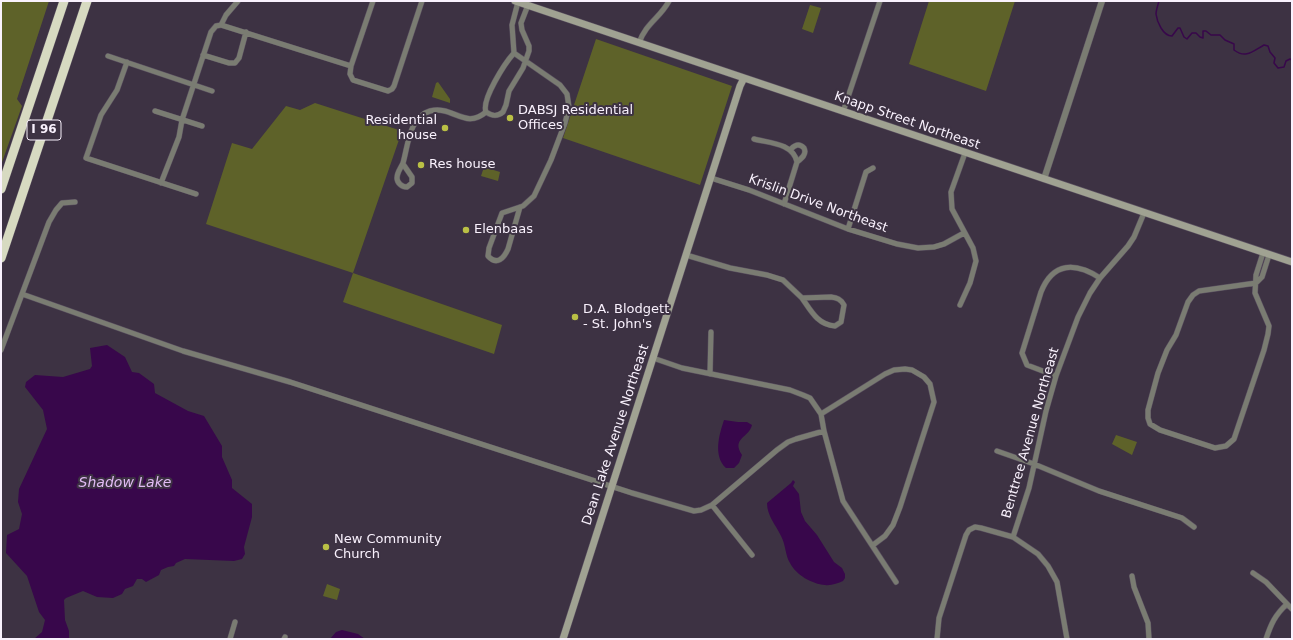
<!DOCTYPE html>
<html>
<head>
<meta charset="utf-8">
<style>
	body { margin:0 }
	#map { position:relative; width:1293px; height:640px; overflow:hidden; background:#3d3243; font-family:"DejaVu Sans",sans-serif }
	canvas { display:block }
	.frame { position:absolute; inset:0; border:2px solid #f9f1fd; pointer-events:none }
</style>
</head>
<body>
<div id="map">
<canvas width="1293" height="640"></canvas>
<div class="frame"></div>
</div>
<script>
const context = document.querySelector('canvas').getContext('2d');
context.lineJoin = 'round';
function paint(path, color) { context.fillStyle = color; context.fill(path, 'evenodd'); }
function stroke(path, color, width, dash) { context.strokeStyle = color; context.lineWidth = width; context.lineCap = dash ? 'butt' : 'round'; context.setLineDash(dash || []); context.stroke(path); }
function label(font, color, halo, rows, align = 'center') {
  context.font = font + ' "DejaVu Sans",sans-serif'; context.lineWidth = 4; context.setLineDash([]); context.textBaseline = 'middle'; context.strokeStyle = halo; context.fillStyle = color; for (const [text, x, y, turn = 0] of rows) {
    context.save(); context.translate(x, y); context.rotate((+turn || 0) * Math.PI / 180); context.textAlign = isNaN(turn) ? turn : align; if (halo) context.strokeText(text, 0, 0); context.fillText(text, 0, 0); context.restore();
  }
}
paint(new Path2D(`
	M 1,1 L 49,1 L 17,99 L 22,106 L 1,165 Z
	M 929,1 L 1015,1 L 986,91 L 909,64 Z
	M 810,5 L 821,8 L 813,33 L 802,29 Z
	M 596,39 L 732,86 L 700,185 L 563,138 Z
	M 438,82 L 450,99 L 450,103 L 432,97 L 436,83 Z
	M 315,103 L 402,131 L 353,273 L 502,325 L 494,354 L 343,302 L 353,273 L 206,224 L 232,143 L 252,149 L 286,106 L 300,110 Z
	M 484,167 L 500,172 L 498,181 L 481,176 Z
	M 1116,435 L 1137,442 L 1132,455 L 1112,444 Z
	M 327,584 L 340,589 L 337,600 L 323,596 Z`), '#5e6229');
paint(new Path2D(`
	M 107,345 L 125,357 L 132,372 L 139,373 L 154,384 L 155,393 L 188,411 L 204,416 L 222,446 L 222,457 L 232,480 L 232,488 L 252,504 L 252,517 L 244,547 L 245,554 L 242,559 L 234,561 L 185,559 L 176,563 L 174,566 L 168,567 L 161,570 L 159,575 L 146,582 L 142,579 L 137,579 L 133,586 L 125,589 L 122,594 L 113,598 L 97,597 L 83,591 L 66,598 L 64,600 L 65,620 L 69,631 L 69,639 L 34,639 L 42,632 L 45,620 L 39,612 L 27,576 L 6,553 L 7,535 L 19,529 L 22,514 L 18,502 L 19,489 L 47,429 L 43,410 L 25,387 L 26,382 L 35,375 L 63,377 L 90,369 L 92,366 L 90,348 Z
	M 724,420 L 738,422 L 747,422 L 752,425 C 749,438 731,438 742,455 L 739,463 L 734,468 L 726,468 C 713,456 719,435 724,420 Z
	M 793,480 L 795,482 L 793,486 L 799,494 L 801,512 L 805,521 L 817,535 L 834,562 L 842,568 L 845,574 L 845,578 L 843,581 C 838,583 831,586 825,585 C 812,584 796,575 790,563 C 785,555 786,545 781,536 C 776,525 767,516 767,503 L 791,483 Z
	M 342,630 L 358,634 L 365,639 L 330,639 L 336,632 Z`), '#38074b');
stroke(new Path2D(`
	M 1159,1 C 1158,5 1156,10 1156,14 C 1157,22 1163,36 1172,36 L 1178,28 L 1180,28 L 1184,37 L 1187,39 L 1192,33 L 1196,33 L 1200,37 L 1203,38 L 1203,31 L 1206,31 L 1211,35 L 1220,35 L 1225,40 L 1234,44 L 1234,50 C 1246,59 1253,51 1264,45 L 1268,46 L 1270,52 L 1275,58 L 1274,63 L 1278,68 L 1284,67 L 1286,61 L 1290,59 L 1292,60`), '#38074b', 1.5);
const minor = new Path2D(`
	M 221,25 L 351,66 L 350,74 L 353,80 L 388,91 L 392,89 L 394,86 L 422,1
	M 639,43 C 646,23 660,18 669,1
	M 514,53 L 560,85 L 567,94 L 569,107 L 565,123 L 551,160 L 534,196 L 523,206 L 502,213 L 489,248 L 488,256 C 497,266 504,258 508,249 L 520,207
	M 203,55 L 229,63 L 235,63 L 239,58 L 246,32
	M 108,56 L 212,91
	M 127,62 L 117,90 L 101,115 L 86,158 L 196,194
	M 351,66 L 373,1
	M 155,111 L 202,126
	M 486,112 C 492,116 497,117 503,112 L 506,105 L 509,91 L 523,68 L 529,51 L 529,46 L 522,30 L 521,23 L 528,5
	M 486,112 C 481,100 505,63 514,53 L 512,25 L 518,2
	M 843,112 L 880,1
	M 754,139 C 769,143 793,143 797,162 L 784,204
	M 791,149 C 795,145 799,143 804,148 C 807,154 802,158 797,162
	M 403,164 L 412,177 L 412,183 L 407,187 C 402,187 397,183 397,178 C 397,172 401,168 403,163 C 408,146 409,117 430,111 C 453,105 465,130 486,112
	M 711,178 L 749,190 L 848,229 L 897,244 L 918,248 L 934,247 L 944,244 L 964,233
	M 161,183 L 179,137 L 182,120 L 211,32 L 216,26 L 221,25 L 226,15 L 238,1
	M 848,229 L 866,172 L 873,168
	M 686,255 L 730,268 L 767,275 L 783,280 L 802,298
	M 1256,283 L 1199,291 L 1193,295 L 1188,302 L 1176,335 L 1167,350 L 1158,373 L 1148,410 L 1148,418 L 1150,424 L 1160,430 L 1215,448 L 1226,446 L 1234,439 L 1264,350 L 1268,334 L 1269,326 L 1255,293 L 1256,275 L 1263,253
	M 1256,283 L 1262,277 L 1269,255
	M 22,294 L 183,351 L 290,382 L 632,493 L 694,511 L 701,510 L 712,505 L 777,450 L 788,442 L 796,439 L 824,431
	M 831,297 C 837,298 841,299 844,305 L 841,322 L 835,326 C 818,325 811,311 802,298 Z
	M 960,305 L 970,283 L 976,261 L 973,248 L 952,209 L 951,192 L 965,153
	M 1,350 L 49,222 L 56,210 L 62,203 L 75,202
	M 653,358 L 682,368 L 790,390 L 803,395 L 810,398 L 821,414 L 824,431 L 843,501 L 896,582
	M 710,374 L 711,332
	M 1056,376 L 1027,365 L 1022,353 L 1041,292 C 1053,262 1075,262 1100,278
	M 821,414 L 885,374 L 894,370 L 905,369 L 912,370 L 924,377 L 930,384 L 934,402 L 900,507 L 893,525 L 885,536 L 873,545
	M 997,451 L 1034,464 L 1099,491 L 1182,518 L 1194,527
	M 712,505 L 752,555
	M 1013,537 L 1029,488 L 1046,411 L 1056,376 L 1078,317 L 1090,293 L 1100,278 L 1128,246 L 1134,237 L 1144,213
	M 1253,573 L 1266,582 L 1292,609
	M 1132,576 L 1134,587 L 1148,623 L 1149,639
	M 230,639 L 235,622
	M 284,639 L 285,637
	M 937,639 L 939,618 L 966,535 L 969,530 L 975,527 L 981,528 L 1013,537 L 1038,554 L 1048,566 L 1057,582 L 1067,639
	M 1266,639 C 1271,624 1275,615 1287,604`);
const tertiary = new Path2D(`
	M 1044,179 L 1102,1`);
const secondary = new Path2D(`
	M 515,1 L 1292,262
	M 563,639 L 740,86 L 744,78`);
const motorway = new Path2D(`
	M 1,189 L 64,1
	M 1,258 L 87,1`);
stroke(minor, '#5b5161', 6);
stroke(tertiary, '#5b5161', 7);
stroke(secondary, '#5b5161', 8);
stroke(motorway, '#5b5161', 10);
stroke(minor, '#7a7c72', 5);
stroke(tertiary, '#7a7c72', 6);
stroke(secondary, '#a0a292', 7);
stroke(motorway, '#d7dac1', 9);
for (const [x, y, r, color] of [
	[510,118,4,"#bac045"],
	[445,128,4,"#bac045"],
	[421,165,4,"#bac045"],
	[466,230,4,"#bac045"],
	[575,317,4,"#bac045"],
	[326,547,4,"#bac045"]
]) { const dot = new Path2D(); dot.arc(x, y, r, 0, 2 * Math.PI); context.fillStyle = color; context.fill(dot); stroke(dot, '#3d3243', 1.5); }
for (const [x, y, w] of [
	[44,130,34]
]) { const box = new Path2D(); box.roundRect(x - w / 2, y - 10, w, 20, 3); context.fillStyle = '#3d3243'; context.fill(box); stroke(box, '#f9f1fd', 1); }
label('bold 12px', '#f9f1fd', null, [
	["I 96",44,130]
]);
label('13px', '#f9f1fd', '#3d3243', [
	["DABSJ Residential",518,111],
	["Offices",518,126],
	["Residential",437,121,"right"],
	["house",437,136,"right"],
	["Res house",429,165],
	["Elenbaas",474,230],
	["D.A. Blodgett",583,310],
	["- St. John's",583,325],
	["New Community",334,540],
	["Church",334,555]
], 'left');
label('13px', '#f9f1fd', '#3d3243', [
	["Knapp Street Northeast",907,121,19],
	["Krislin Drive Northeast",818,204,20],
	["Benttree Avenue Northeast",1031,433,-74],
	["Dean Lake Avenue Northeast",616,435,-72]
]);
label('italic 14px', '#e2bcf5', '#3d3243', [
	["Shadow Lake",125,483]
]);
</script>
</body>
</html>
